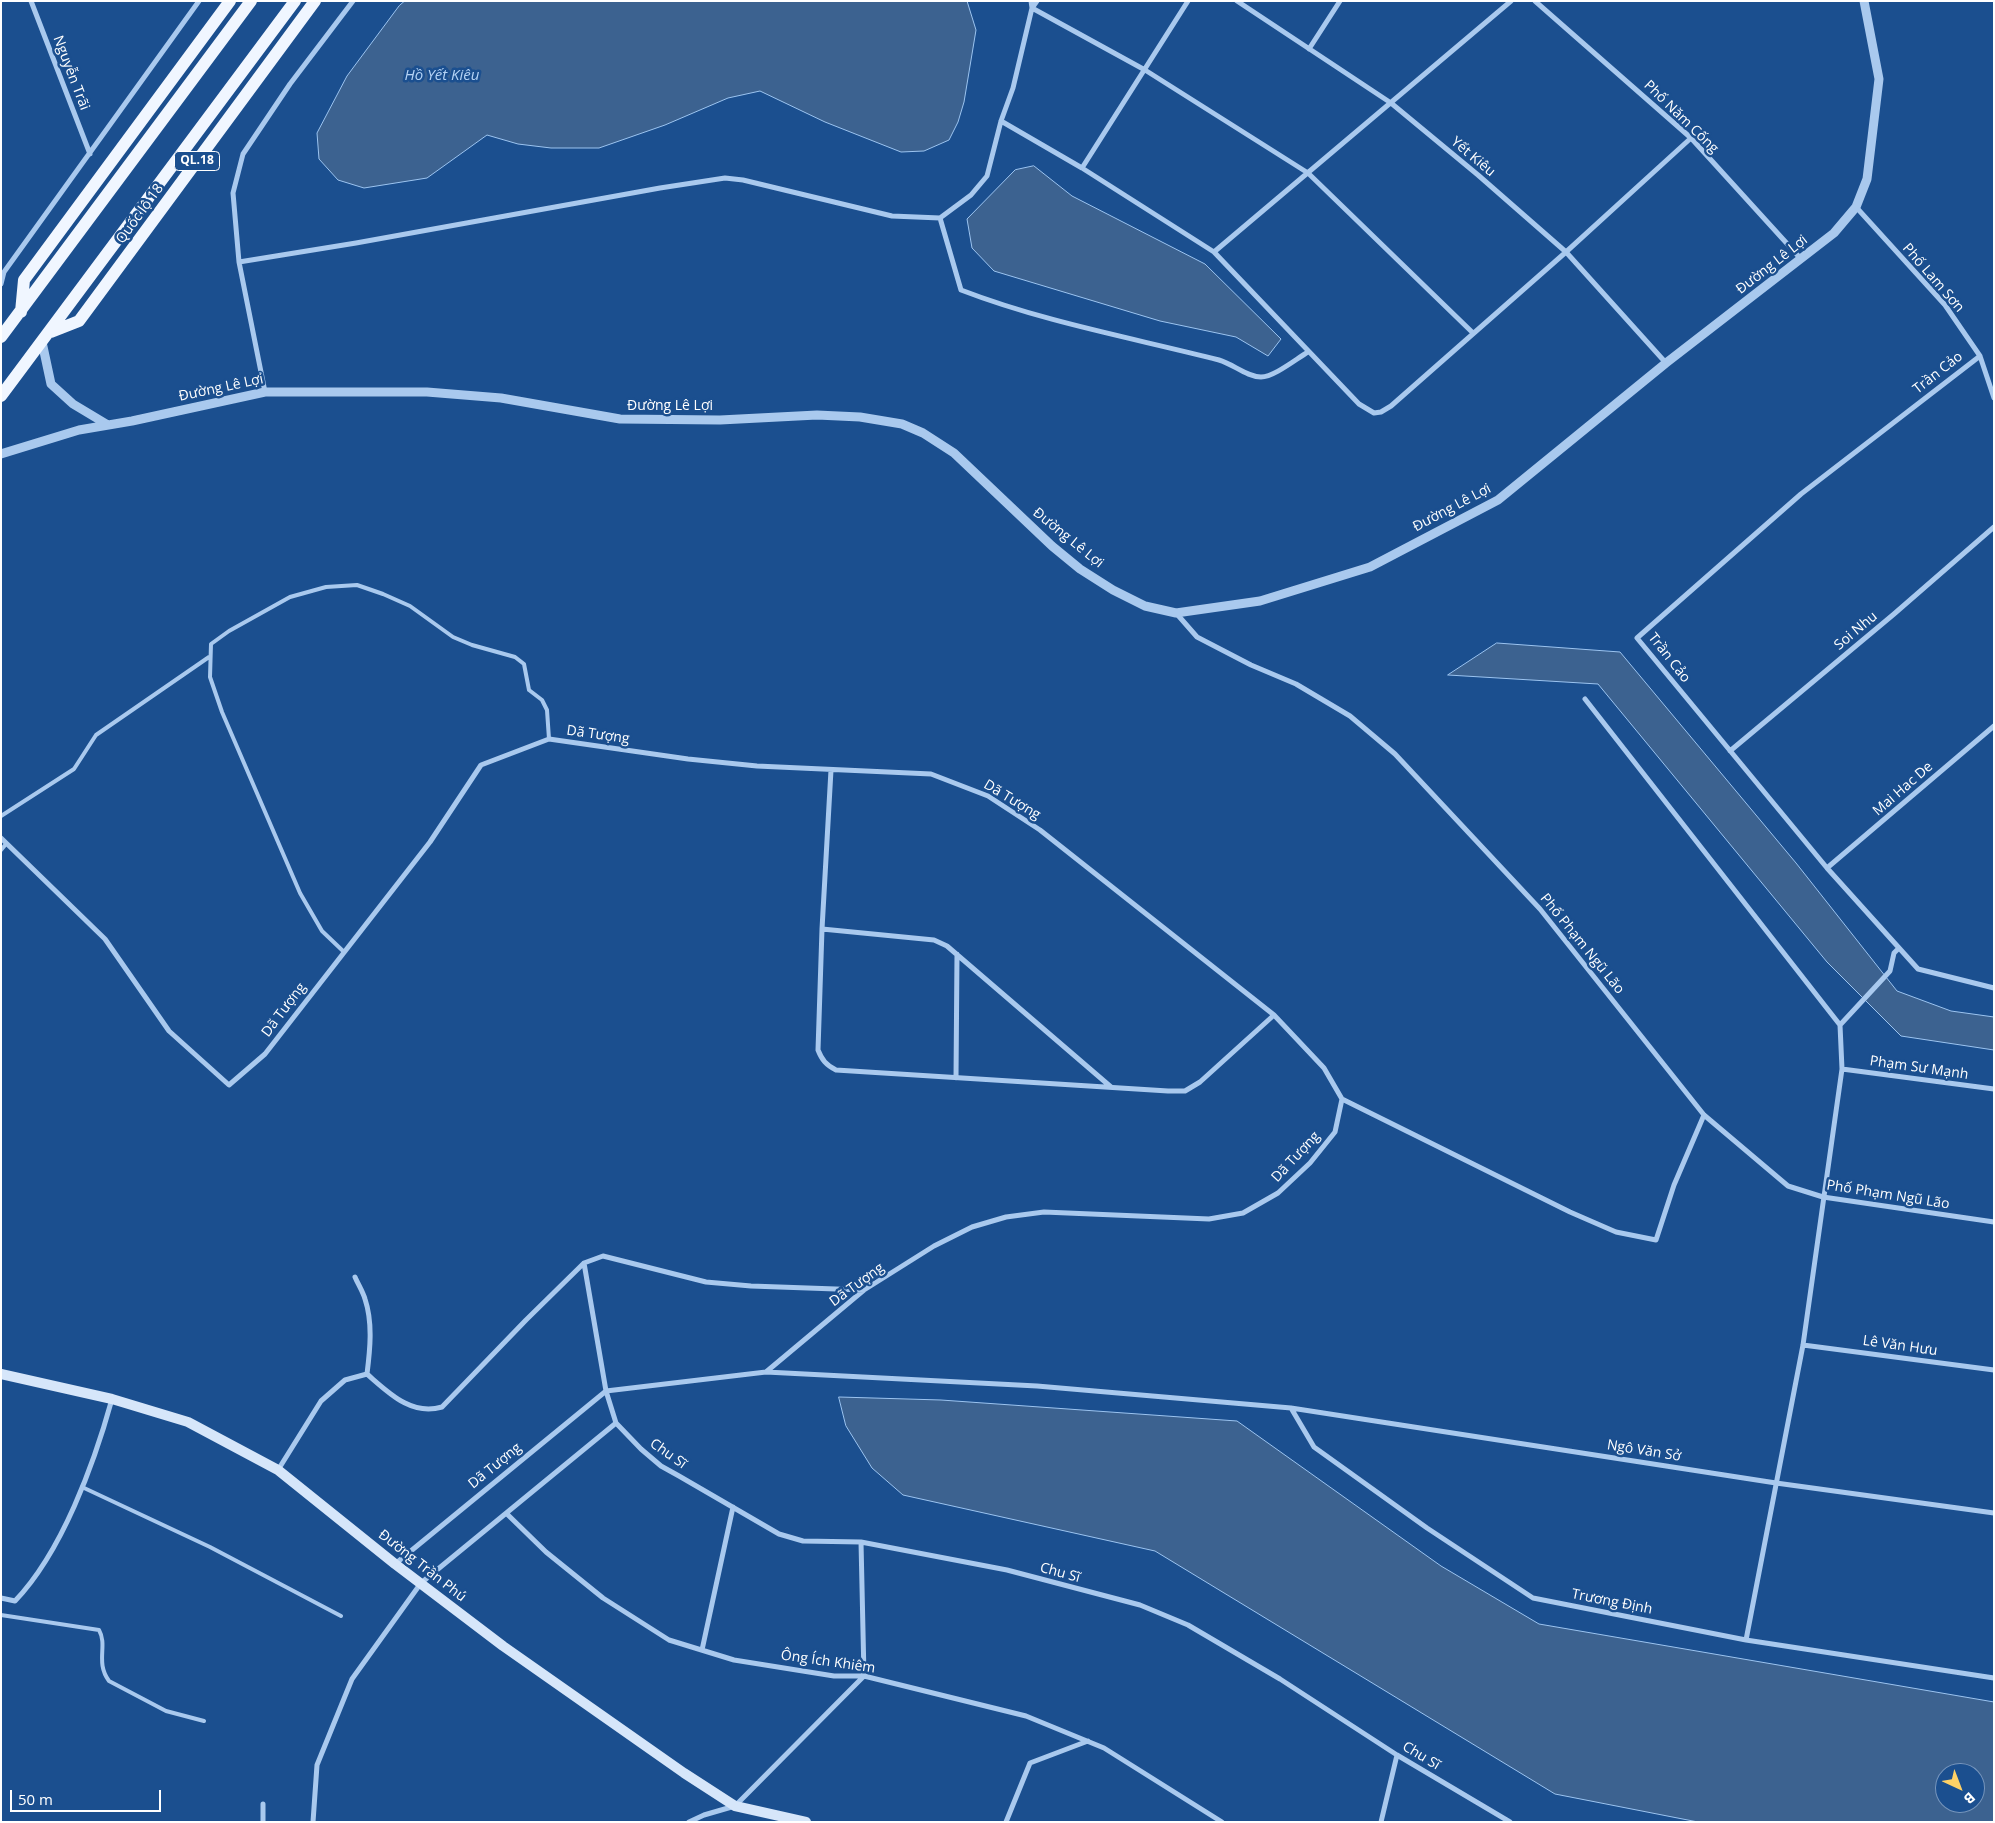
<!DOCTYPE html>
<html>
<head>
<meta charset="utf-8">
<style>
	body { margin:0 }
	#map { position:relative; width:1995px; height:1823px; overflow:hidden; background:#1b4f8f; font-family:"Open Sans",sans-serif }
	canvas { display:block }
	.frame { position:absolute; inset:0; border:2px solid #fff; pointer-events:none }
	.north { position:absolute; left:1935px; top:1763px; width:50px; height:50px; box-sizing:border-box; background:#1b4f8f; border:1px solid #7695bc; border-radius:50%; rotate:137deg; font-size:14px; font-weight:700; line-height:20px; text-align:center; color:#fff }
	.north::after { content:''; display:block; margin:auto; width:18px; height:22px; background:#ffd166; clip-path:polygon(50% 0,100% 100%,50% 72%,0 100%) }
	.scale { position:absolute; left:10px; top:1790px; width:151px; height:22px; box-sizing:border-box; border:2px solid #fff; border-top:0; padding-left:6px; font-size:15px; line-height:18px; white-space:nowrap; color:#fff; -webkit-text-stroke:4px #1b4f8f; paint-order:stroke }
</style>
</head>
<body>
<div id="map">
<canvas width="1995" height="1823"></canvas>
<div class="frame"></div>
<div class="north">B</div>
<div class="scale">50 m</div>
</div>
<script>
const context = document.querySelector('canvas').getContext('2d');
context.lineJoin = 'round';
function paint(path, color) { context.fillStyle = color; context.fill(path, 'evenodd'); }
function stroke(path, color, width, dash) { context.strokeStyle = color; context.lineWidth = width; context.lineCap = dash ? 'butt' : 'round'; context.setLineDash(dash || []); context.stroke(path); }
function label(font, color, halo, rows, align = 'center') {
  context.font = font + ' "Open Sans",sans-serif'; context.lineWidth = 5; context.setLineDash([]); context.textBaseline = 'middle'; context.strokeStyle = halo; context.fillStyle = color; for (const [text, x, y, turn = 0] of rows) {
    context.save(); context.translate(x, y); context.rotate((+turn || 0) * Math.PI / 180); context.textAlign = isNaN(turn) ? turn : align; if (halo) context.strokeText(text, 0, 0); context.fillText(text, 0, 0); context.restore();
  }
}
const water = new Path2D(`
	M 405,1 L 967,1 L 976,30 L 964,102 L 958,122 L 949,140 L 924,151 L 901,152 L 825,122 L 760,91 L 728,98 L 665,125 L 599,148 L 551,148 L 518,144 L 487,135 L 427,178 L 364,188 L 338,180 L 319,159 L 317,133 L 347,76 L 399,6 Z
	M 1034,166 L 1072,196 L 1205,264 L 1281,339 L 1268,356 L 1236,337 L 1160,321 L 994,271 L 972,248 L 967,219 L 1015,170 Z
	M 1497,643 L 1620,652 L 1796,863 L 1897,991 L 1951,1011 L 1994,1017 L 1994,1050 L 1901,1036 L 1827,962 L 1598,684 L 1448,675 Z
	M 839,1397 L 941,1400 L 1237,1421 L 1441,1566 L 1539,1624 L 1994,1702 L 1994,1822 L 1698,1822 L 1555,1794 L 1155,1551 L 903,1495 L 872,1468 L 846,1426 ZM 1945,1773 L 1975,1773 L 1975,1803 L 1945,1803 Z`);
paint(water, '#3c6290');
stroke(water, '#9cc4f0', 1);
stroke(new Path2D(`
	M 1,816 L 74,769 L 96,735 L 209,657
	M 1,850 L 6,844
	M 343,951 L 322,931 L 300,893 L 222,712 L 210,677 L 211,644 L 229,631 L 290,597 L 326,587 L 357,585 L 383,594 L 410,606 L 453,637 L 472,645 L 515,657 L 524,664 L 529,690 L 542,700 L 547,710 L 549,739
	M 82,1487 L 210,1547 L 341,1616
	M 1,1615 L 99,1630 C 108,1646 95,1662 109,1681 L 166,1711 L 204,1721`), '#a9c9ee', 4);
stroke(new Path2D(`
	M 31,1 L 90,154
	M 1037,1 L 1032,8 L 1145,70 L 1308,173 L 1473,333
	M 1237,1 L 1391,103 L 1478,175 L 1566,252 L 1666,363
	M 1535,1 L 1691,138 L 1801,259
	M 1309,49 L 1340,1
	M 1001,121 L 1082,168 L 1214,252 L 1359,404 L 1374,413 L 1381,412 L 1391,406 L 1566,252 L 1691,138
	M 1082,168 L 1188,1
	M 1856,207 L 1945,305 L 1980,356 L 1994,398
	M 940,218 L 961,290 C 1044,322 1133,338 1219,360 C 1233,364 1247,377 1261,377 C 1274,377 1296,359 1308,352
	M 1214,252 L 1511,1
	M 239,262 L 356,243 L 660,188 L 725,178 L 743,180 L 892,216 L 940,218 L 971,195 L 987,176 L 1001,121 L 1013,88 L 1032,8 L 1031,1
	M 1,284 L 4,272 L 199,1
	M 1980,356 L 1801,494 L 1637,638 L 1827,868 L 1918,969 L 1994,988
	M 265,392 L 239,262 L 233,193 L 243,154 L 290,84 L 353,1
	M 1176,613 L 1197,637 L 1251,665 L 1296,684 L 1350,716 L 1395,754 L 1540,909 L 1704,1115 L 1788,1186 L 1823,1197 L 1994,1222
	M 1585,699 L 1840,1025 L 1842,1069 L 1803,1345 L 1746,1640
	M 1730,751 L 1894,614 L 1994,527
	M 831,770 L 822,929 L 818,1050 C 822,1060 826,1065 836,1070 L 1168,1091 L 1185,1091 L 1200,1082 L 1274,1015
	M 1,838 L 105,939 L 169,1031 L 229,1085 L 265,1054 L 430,842 L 481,765 L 549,739 L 688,759 L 757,766 L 931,774 L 988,796 L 1040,830 L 1274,1015 L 1324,1068 L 1342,1099 L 1570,1212 L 1616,1232 L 1656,1240 L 1674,1185 L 1704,1115
	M 1827,868 L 1994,726
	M 822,929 L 934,940 L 947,946 L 1111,1087
	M 1840,1025 L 1890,971 L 1894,953 L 1899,948
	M 1842,1069 L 1994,1089
	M 956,1078 L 957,954
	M 584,1263 L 606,1391 L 616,1423 L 641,1449 L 661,1466 L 679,1476 L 779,1534 L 803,1541 L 861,1542 L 1007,1570 L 1140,1605 L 1188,1625 L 1280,1679 L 1397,1755 L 1510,1822
	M 355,1277 C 358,1284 363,1292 365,1299 C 373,1323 370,1350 367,1374
	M 1803,1345 L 1994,1370
	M 766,1372 L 1037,1386 L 1291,1408 L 1776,1483 L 1994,1513
	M 1291,1408 L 1314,1447 L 1427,1528 L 1533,1598 L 1746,1640 L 1994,1678
	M 278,1470 L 321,1401 L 345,1380 L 367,1374 C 389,1393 411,1416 442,1407 L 526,1320 L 584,1263 L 603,1256 L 706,1282 L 751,1286 L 864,1290
	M 507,1514 L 546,1552 L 603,1598 L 669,1640 L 734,1660 L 834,1676 L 864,1676 L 1026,1716 L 1104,1748 L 1222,1822
	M 395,1564 L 606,1391 L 766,1372 L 864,1290 L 934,1246 L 972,1227 L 1006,1217 L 1044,1212 L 1209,1219 L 1243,1213 L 1278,1193 L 1310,1163 L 1335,1132 L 1342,1099
	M 1,1598 L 15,1601 C 62,1552 94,1464 112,1399
	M 702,1650 L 733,1507
	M 263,1822 L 263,1804
	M 313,1822 L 317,1765 L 352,1679 L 421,1583 L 616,1423
	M 689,1822 L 704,1815 L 735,1806 L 864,1676 L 861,1542
	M 1006,1822 L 1030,1763 L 1088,1741
	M 1381,1822 L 1397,1755`), '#a9c9ee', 5);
stroke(new Path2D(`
	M 42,342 L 51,384 L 73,404 L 108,425
	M 1,454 L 79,430 L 132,421 L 265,392 L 427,392 L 501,398 L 620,419 L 720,420 L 817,415 L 860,417 L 902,424 L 923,433 L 954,453 L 1052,546 L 1080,569 L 1113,590 L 1145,606 L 1176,613 L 1260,601 L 1370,567 L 1498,500 L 1666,363 L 1834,233 L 1856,207 L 1867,179 L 1879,79 L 1864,1`), '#a9c9ee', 9);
stroke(new Path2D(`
	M 1,1374 L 112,1399 L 188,1422 L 278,1470 L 395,1564 L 503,1646 L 684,1773 L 735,1806 L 806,1822`), '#d6e6fa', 10);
stroke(new Path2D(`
	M 21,312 L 24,280 L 230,1
	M 51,332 L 79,321 L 315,1
	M 1,337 L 251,1
	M 1,396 L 295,1`), '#f0f6ff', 12);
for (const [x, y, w] of [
	[197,161,45]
]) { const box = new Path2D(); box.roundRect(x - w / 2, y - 9.5, w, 19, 4); context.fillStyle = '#1b4f8f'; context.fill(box); stroke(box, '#fff', 1); }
label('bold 12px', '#fff', null, [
	["QL.18",197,161]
]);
label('14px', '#fff', '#1b4f8f', [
	["Nguyễn Trãi",71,73,69],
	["Phố Năm Cống",1681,117,44],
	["Yết Kiêu",1473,157,40],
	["Quốc lộ 18",140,214,-54],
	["Đường Lê Lợi",1772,265,-38],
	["Phố Lam Sơn",1933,278,49],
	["Trần Cảo",1938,373,-38],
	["Đường Lê Lợi",221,388,-12],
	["Đường Lê Lợi",670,406],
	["Đường Lê Lợi",1452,508,-28],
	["Đường Lê Lợi",1068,538,39],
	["Soi Nhu",1856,631,-40],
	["Trần Cảo",1669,658,52],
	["Dã Tượng",598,735,8],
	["Mai Hac De",1903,789,-41],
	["Dã Tượng",1012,800,31],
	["Phố Phạm Ngũ Lão",1582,944,51],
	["Dã Tượng",284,1010,-53],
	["Phạm Sư Mạnh",1919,1068,8],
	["Dã Tượng",1296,1157,-47],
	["Phố Phạm Ngũ Lão",1888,1195,9],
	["Dã Tượng",857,1285,-36],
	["Lê Văn Hưu",1900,1346,8],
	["Ngô Văn Sở",1644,1451,9],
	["Chu Sĩ",668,1454,35],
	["Dã Tượng",495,1466,-39],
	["Đường Trần Phú",422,1566,38],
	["Chu Sĩ",1060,1573,15],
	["Trương Định",1612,1602,11],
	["Ông Ích Khiêm",828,1662,8],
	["Chu Sĩ",1421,1756,31]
]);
label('italic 15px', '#b5d3f5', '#1b4f8f', [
	["Hồ Yết Kiêu",442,76]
]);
</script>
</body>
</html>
